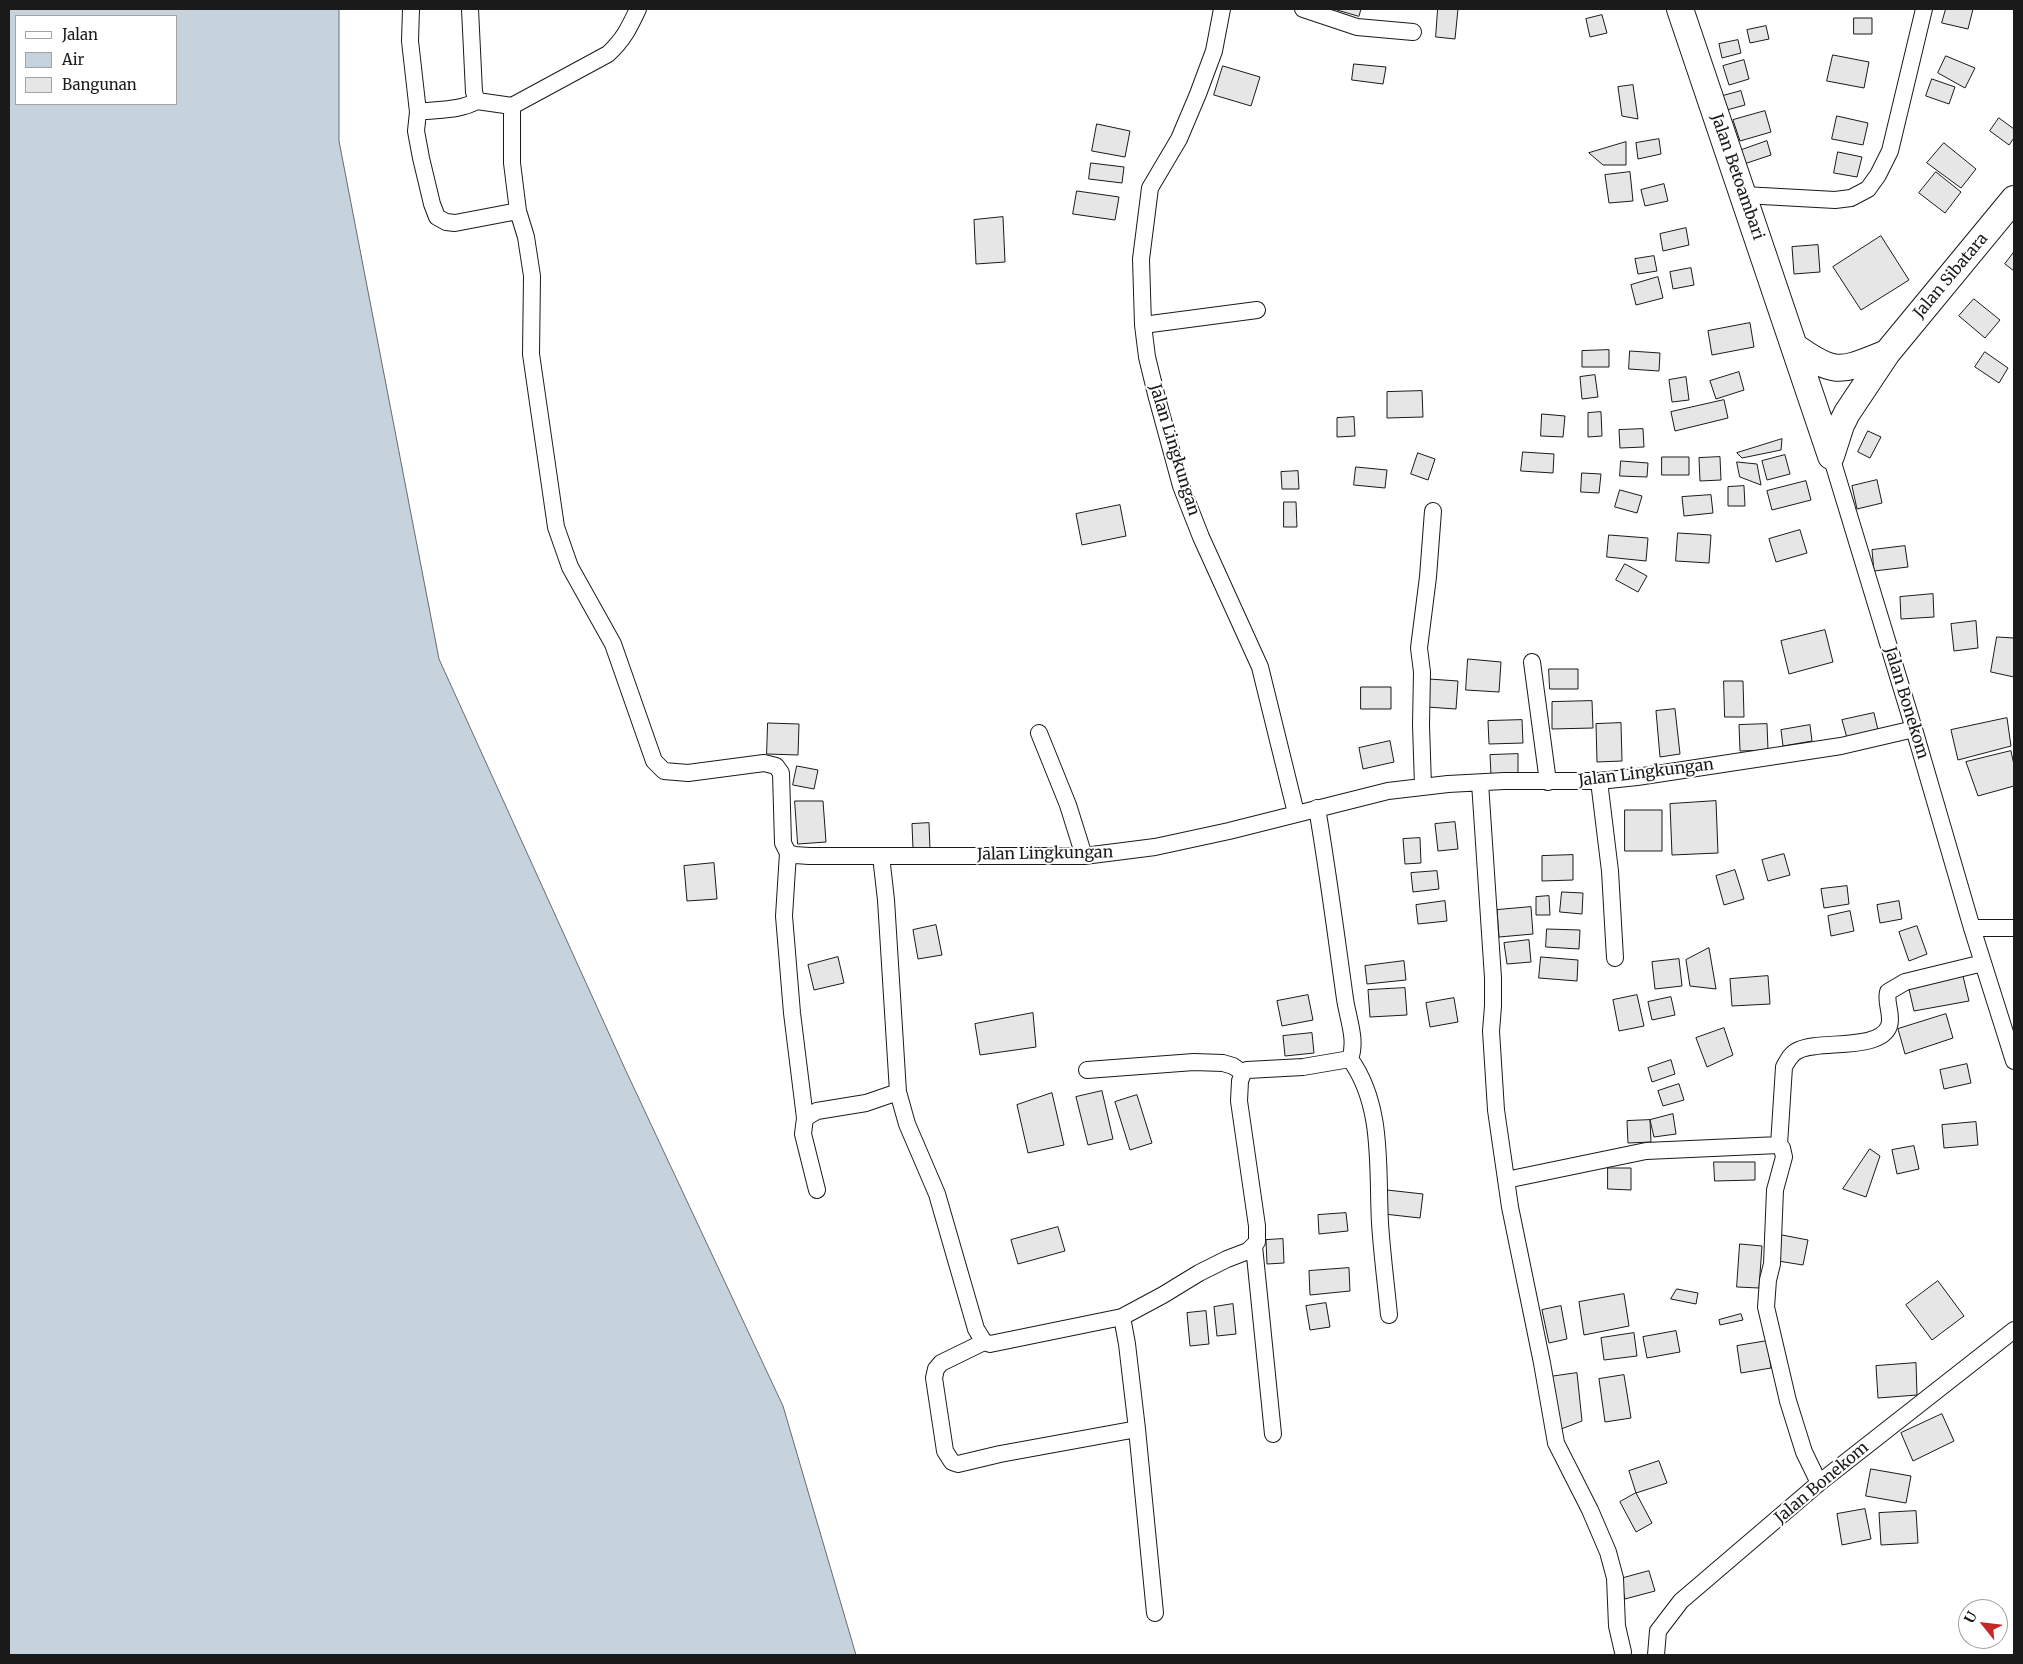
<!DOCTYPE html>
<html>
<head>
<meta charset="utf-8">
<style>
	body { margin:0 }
	#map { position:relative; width:2023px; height:1664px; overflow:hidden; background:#fff; font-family:Merriweather,serif }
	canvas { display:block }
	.frame { position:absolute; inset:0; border:10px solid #1a1a1a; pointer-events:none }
	.legend { position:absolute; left:15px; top:15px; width:162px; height:90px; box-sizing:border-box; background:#fff; border:1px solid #a3a3a3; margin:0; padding:6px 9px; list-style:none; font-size:15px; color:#1a1a1a }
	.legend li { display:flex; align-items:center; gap:10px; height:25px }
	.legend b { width:25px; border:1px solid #a3a3a3 }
	.north { position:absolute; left:1958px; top:1599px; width:50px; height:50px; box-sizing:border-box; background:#fff; border:1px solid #a3a3a3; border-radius:50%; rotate:299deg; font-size:14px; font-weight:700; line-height:20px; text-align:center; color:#1a1a1a }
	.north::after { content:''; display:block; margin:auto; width:18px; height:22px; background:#c62828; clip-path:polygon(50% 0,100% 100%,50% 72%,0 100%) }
</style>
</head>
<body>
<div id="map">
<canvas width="2023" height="1664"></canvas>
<div class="frame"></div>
<ul class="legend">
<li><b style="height:6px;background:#fff"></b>Jalan</li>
<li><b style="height:14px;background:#c6d2dc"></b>Air</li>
<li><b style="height:14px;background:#e6e6e6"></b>Bangunan</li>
</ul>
<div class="north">U</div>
</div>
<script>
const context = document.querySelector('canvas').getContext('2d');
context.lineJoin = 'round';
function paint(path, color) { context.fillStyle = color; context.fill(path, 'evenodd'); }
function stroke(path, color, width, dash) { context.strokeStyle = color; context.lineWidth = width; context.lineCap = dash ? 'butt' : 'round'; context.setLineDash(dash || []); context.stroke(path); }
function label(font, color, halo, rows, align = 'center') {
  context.font = font + ' Merriweather,serif'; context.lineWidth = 4; context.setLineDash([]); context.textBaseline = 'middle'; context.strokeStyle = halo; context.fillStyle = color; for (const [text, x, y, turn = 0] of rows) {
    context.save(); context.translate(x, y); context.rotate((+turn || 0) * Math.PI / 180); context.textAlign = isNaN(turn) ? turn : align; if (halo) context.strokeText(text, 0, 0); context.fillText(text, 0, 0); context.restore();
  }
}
const water = new Path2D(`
	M 9,9 L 339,9 L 339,141 L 439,659 L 626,1071 L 783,1406 L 856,1655 L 9,1655 ZM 16,16 L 176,16 L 176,104 L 16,104 Z`);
paint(water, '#c6d2dc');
stroke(water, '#6a6a6a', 1);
const building = new Path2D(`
	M 1334,9 L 1361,9 L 1359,16 Z
	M 1438,9 L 1458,9 L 1455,39 L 1436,37 Z
	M 1946,9 L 1973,9 L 1968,29 L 1942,23 Z
	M 1602,15 L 1607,33 L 1590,37 L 1586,19 Z
	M 1854,18 L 1872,18 L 1872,34 L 1854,34 Z
	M 1766,26 L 1769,39 L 1750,43 L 1747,30 Z
	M 1738,40 L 1741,53 L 1722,58 L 1719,44 Z
	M 1833,55 L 1869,62 L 1864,88 L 1827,81 Z
	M 1946,56 L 1975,68 L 1965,88 L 1938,73 Z
	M 1744,60 L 1749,79 L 1729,85 L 1723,66 Z
	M 1354,64 L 1386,67 L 1383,84 L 1352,80 Z
	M 1223,66 L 1260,77 L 1251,106 L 1214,95 Z
	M 1932,79 L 1955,87 L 1949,104 L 1926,96 Z
	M 1633,85 L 1638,119 L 1622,116 L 1618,87 Z
	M 1741,91 L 1745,105 L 1723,111 L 1719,97 Z
	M 1765,111 L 1771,132 L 1740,141 L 1733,120 Z
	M 1837,116 L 1868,123 L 1863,145 L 1832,139 Z
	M 1999,118 L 2014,129 L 2014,138 L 2009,145 L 1990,131 Z
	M 1097,124 L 1130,131 L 1125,157 L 1092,151 Z
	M 1659,139 L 1661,154 L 1638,159 L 1636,143 Z
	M 1767,141 L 1771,155 L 1741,165 L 1736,152 Z
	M 1626,142 L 1626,165 L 1603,165 L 1589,153 Z
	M 1944,143 L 1976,169 L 1961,188 L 1927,163 Z
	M 1838,152 L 1862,157 L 1857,177 L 1834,173 Z
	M 1091,163 L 1124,167 L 1122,183 L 1089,179 Z
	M 1630,172 L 1633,201 L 1609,203 L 1605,175 Z
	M 1936,172 L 1961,192 L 1945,213 L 1919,193 Z
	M 1664,184 L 1668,201 L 1645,206 L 1641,190 Z
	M 1077,191 L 1119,197 L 1115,220 L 1073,214 Z
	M 1003,217 L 1005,262 L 976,264 L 974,220 Z
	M 1686,228 L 1689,245 L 1663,251 L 1660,234 Z
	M 1881,236 L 1909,280 L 1861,310 L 1833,267 Z
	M 1818,245 L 1820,272 L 1794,274 L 1792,247 Z
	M 2014,252 L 2014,271 L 2005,264 Z
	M 1654,256 L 1657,271 L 1638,274 L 1635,259 Z
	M 1691,268 L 1694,285 L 1673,289 L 1670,272 Z
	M 1658,277 L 1663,298 L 1636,305 L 1631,285 Z
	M 1974,299 L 2000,320 L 1985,338 L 1959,316 Z
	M 1750,323 L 1754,347 L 1712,355 L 1708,331 Z
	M 1609,350 L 1609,367 L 1582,367 L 1582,351 Z
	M 1630,351 L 1660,353 L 1659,371 L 1629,369 Z
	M 1985,352 L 2008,368 L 1999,383 L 1975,367 Z
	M 1739,372 L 1744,390 L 1716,399 L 1710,381 Z
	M 1595,375 L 1598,397 L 1582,399 L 1580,377 Z
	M 1686,377 L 1689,400 L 1672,402 L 1669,380 Z
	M 1422,391 L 1423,417 L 1387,418 L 1387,392 Z
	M 1724,400 L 1728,418 L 1675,431 L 1671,412 Z
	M 1601,412 L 1602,436 L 1588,437 L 1588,413 Z
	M 1542,414 L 1565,416 L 1563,437 L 1541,436 Z
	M 1354,417 L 1355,436 L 1337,437 L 1337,418 Z
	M 1643,429 L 1644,447 L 1620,448 L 1619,430 Z
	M 1868,431 L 1881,437 L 1870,458 L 1858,452 Z
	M 1782,439 L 1781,450 L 1742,458 L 1737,453 Z
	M 1523,452 L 1554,454 L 1553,473 L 1521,471 Z
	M 1418,453 L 1435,459 L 1428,480 L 1411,474 Z
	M 1785,455 L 1790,474 L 1767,480 L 1762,461 Z
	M 1662,457 L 1689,457 L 1689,475 L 1662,475 Z
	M 1720,457 L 1721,480 L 1700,481 L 1699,458 Z
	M 1621,461 L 1648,463 L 1647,477 L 1620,476 Z
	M 1737,462 L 1757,464 L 1761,485 L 1740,477 Z
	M 1356,467 L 1387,470 L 1385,488 L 1354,485 Z
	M 1298,471 L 1299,489 L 1282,489 L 1281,472 Z
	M 1582,473 L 1601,474 L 1599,493 L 1581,492 Z
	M 1877,480 L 1882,503 L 1857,509 L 1852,486 Z
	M 1806,481 L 1811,500 L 1772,510 L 1767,491 Z
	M 1744,486 L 1745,506 L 1728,506 L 1728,487 Z
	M 1620,490 L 1642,496 L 1637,513 L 1615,507 Z
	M 1711,495 L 1713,513 L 1684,516 L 1682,497 Z
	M 1284,502 L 1296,502 L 1297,527 L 1284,527 Z
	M 1120,505 L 1126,536 L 1082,545 L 1076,514 Z
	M 1800,530 L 1807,553 L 1776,562 L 1769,539 Z
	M 1678,533 L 1711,535 L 1709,563 L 1676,561 Z
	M 1609,535 L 1648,538 L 1646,561 L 1607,557 Z
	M 1905,546 L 1908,567 L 1874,571 L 1872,550 Z
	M 1625,564 L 1647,576 L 1638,592 L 1616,580 Z
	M 1933,594 L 1934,617 L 1901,619 L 1900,597 Z
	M 1976,621 L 1978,648 L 1954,651 L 1951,624 Z
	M 1825,630 L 1833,662 L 1789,674 L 1781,641 Z
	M 1997,637 L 2014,638 L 2014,677 L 1991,672 Z
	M 1468,659 L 1501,662 L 1499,692 L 1466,690 Z
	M 1549,669 L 1578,669 L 1578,689 L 1550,689 Z
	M 1429,679 L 1458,681 L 1456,709 L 1427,707 Z
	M 1724,681 L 1743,681 L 1744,717 L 1725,717 Z
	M 1361,687 L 1391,687 L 1391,709 L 1361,709 Z
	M 1592,701 L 1593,728 L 1552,729 L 1552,702 Z
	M 1675,709 L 1680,754 L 1660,757 L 1656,711 Z
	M 1874,713 L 1878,730 L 1847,738 L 1842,720 Z
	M 2007,718 L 2011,746 L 1958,760 L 1951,730 Z
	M 1522,720 L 1523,743 L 1489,744 L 1488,721 Z
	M 768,723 L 799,724 L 798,755 L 767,754 Z
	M 1621,723 L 1622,761 L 1597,762 L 1596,724 Z
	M 1767,724 L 1768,750 L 1740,751 L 1739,725 Z
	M 1810,725 L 1812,741 L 1783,746 L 1781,730 Z
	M 1390,741 L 1394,762 L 1363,769 L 1359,748 Z
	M 2011,751 L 2014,765 L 2014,786 L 1978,796 L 1966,762 Z
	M 1518,754 L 1518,775 L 1491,775 L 1490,755 Z
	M 797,766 L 818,770 L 814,789 L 793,785 Z
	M 795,801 L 823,801 L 826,842 L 798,844 Z
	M 1716,801 L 1718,853 L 1672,855 L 1670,804 Z
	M 1625,810 L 1662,810 L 1662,851 L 1625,851 Z
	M 1455,822 L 1458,849 L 1438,851 L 1435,824 Z
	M 929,823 L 930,849 L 913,849 L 912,824 Z
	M 1420,838 L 1421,863 L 1405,864 L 1403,839 Z
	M 1784,854 L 1790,875 L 1768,881 L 1762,860 Z
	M 1573,855 L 1573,880 L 1542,881 L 1542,856 Z
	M 714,863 L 717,899 L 687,901 L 684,866 Z
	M 1735,870 L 1744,899 L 1724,905 L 1716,876 Z
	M 1437,871 L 1439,889 L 1413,892 L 1411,873 Z
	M 1847,886 L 1849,904 L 1824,908 L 1821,889 Z
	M 1562,892 L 1583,893 L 1582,914 L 1560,912 Z
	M 1549,896 L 1550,915 L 1536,915 L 1536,897 Z
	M 1445,901 L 1447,921 L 1418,924 L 1416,905 Z
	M 1899,901 L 1902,919 L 1880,923 L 1877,905 Z
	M 1531,907 L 1533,934 L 1499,937 L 1497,910 Z
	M 1850,911 L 1854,931 L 1831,936 L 1828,916 Z
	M 936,925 L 942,955 L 918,959 L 913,930 Z
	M 1917,926 L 1927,954 L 1909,961 L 1899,932 Z
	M 1547,929 L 1580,930 L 1579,949 L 1546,947 Z
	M 1529,940 L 1531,962 L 1507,964 L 1504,943 Z
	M 1709,948 L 1716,989 L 1690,986 L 1686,960 Z
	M 838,957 L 844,983 L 814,990 L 808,965 Z
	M 1541,957 L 1578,960 L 1577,981 L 1539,978 Z
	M 1679,959 L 1682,986 L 1655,989 L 1652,962 Z
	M 1404,961 L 1406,980 L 1367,984 L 1365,966 Z
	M 1962,972 L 1969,1001 L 1914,1011 L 1908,985 Z
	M 1768,976 L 1770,1004 L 1732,1006 L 1730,979 Z
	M 1405,988 L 1407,1015 L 1370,1017 L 1368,990 Z
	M 1308,995 L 1313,1020 L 1282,1026 L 1277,1001 Z
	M 1637,995 L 1644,1026 L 1619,1031 L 1613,1000 Z
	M 1671,997 L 1675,1015 L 1652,1020 L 1648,1002 Z
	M 1454,998 L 1458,1022 L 1430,1027 L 1426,1003 Z
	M 1033,1013 L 1036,1047 L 980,1055 L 975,1024 Z
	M 1946,1014 L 1953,1038 L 1905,1054 L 1898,1029 Z
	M 1724,1028 L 1733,1055 L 1707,1067 L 1696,1038 Z
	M 1312,1033 L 1314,1053 L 1285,1056 L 1283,1036 Z
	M 1671,1060 L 1675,1074 L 1652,1082 L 1648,1068 Z
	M 1967,1064 L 1971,1083 L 1944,1089 L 1940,1070 Z
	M 1679,1084 L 1684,1100 L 1663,1106 L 1658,1091 Z
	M 1102,1091 L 1113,1139 L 1088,1145 L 1076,1097 Z
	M 1052,1093 L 1064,1145 L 1028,1153 L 1017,1105 Z
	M 1137,1095 L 1152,1143 L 1130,1150 L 1115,1102 Z
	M 1673,1114 L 1676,1134 L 1654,1137 L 1650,1120 Z
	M 1650,1120 L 1651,1142 L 1628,1143 L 1627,1121 Z
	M 1976,1122 L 1978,1145 L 1944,1148 L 1942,1125 Z
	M 1914,1146 L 1919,1169 L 1897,1174 L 1892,1150 Z
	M 1870,1149 L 1880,1156 L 1866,1197 L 1843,1189 Z
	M 1714,1162 L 1755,1162 L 1755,1180 L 1715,1181 Z
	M 1608,1168 L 1631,1168 L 1631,1190 L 1608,1189 Z
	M 1387,1190 L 1423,1194 L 1420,1218 L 1384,1214 Z
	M 1346,1213 L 1348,1231 L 1319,1234 L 1318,1215 Z
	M 1058,1227 L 1065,1251 L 1018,1264 L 1011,1240 Z
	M 1782,1235 L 1808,1240 L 1803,1265 L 1778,1261 Z
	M 1283,1239 L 1284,1263 L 1267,1264 L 1266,1240 Z
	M 1740,1244 L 1762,1246 L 1759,1288 L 1737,1287 Z
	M 1349,1268 L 1350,1291 L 1310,1295 L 1309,1271 Z
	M 1938,1281 L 1964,1316 L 1932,1340 L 1906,1305 Z
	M 1677,1289 L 1698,1293 L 1696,1304 L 1671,1299 Z
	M 1624,1294 L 1629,1326 L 1584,1335 L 1579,1302 Z
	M 1326,1303 L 1330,1327 L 1310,1330 L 1306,1306 Z
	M 1233,1304 L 1236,1334 L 1217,1336 L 1214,1307 Z
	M 1561,1306 L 1567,1339 L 1549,1343 L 1542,1310 Z
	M 1206,1311 L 1209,1344 L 1190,1346 L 1187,1313 Z
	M 1741,1314 L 1743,1320 L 1720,1325 L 1719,1320 Z
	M 1676,1331 L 1680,1352 L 1647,1358 L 1643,1337 Z
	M 1634,1333 L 1637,1356 L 1604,1360 L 1601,1338 Z
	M 1767,1341 L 1771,1368 L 1741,1373 L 1737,1346 Z
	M 1916,1363 L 1917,1395 L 1878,1398 L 1876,1366 Z
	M 1577,1373 L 1582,1421 L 1556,1431 L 1549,1377 Z
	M 1624,1375 L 1631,1418 L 1605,1422 L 1599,1379 Z
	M 1942,1414 L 1954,1441 L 1913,1461 L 1901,1433 Z
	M 1659,1461 L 1667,1483 L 1636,1493 L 1629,1471 Z
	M 1871,1469 L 1911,1476 L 1906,1503 L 1866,1496 Z
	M 1636,1493 L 1652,1523 L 1636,1532 L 1620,1502 Z
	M 1865,1509 L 1871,1539 L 1842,1545 L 1837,1514 Z
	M 1916,1511 L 1918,1543 L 1881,1545 L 1879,1513 Z
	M 1649,1571 L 1655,1591 L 1625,1599 L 1620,1579 Z`);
paint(building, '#e6e6e6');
stroke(building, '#1a1a1a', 1);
const minor = new Path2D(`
	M 411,9 L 410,41 L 418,112
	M 470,9 L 474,92 L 477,101 L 512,106 L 512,163 L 518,211 L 526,237 L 532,276 L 531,354 L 556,527 L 570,567 L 613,644 L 654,761 L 664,771 L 688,773 L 764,763 L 776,766 L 781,773 L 783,843 L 788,853 L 784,916 L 792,1013 L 805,1118
	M 1222,9 L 1214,51 L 1198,94 L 1179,139 L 1150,188 L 1141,259 L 1143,325 L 1147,357 L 1157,398 L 1181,486 L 1201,537 L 1260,667 L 1296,813
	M 1303,9 L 1357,27 L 1413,32
	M 477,101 C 459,111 438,109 418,112 L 416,131 L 421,158 L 432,204 L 437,217 L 446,222 L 455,223 L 518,211
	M 512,106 L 608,54 C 624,39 629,28 638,9
	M 1744,195 L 1835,200 L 1851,198 L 1868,189 L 1878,175 L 1890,151 L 1924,9
	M 1143,325 L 1257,310
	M 1831,456 L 1914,729 L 1972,928 L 2014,1061
	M 1532,662 L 1548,782
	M 1039,733 L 1068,805 L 1084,856
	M 1599,781 L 1610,871 L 1615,958
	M 1480,783 L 1493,978 L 1493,1006 L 1491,1031 L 1496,1110 L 1510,1207 L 1542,1363 L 1556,1443 L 1590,1510 L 1608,1552 L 1615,1578 L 1617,1626 L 1623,1652
	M 1423,786 L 1421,725 L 1422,672 L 1419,648 L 1428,577 L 1433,511
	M 1317,808 C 1328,872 1336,935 1345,999 C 1348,1019 1357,1040 1350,1059
	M 788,853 L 795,855 L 809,856 L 1084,856 L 1155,847 L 1229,831 L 1388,791 L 1448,784 L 1504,781 L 1599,781 L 1637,777 L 1841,746 L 1914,729
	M 1972,928 L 2014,928
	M 1350,1059 C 1384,1106 1377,1168 1380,1223 C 1382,1254 1386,1284 1389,1315
	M 1087,1070 L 1194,1062 L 1223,1063 L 1233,1066 L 1243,1073 L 1247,1070 L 1303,1067 L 1350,1059
	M 898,1092 L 907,1124 L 937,1194 L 976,1329 L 984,1342 L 990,1344 L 1122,1317 L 1163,1295 L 1199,1273 L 1227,1259 L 1248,1251 L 1257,1242 L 1257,1226 L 1239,1101 L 1240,1081 L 1243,1073
	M 1779,1145 L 1784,1067 C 1788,1060 1791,1053 1799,1050 C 1820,1040 1880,1051 1889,1026 C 1893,1015 1885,1003 1888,992 L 1905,982 L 1983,963
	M 1506,1180 L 1646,1151 L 1779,1145 L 1782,1148 L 1784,1157 L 1775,1190 L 1772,1264 L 1768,1280 L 1766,1307 L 1788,1401 L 1804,1452 L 1819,1483
	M 817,1190 L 803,1134 L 805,1118 L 817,1111 L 866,1103 L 898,1092 L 886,900 L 881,856
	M 1254,1246 L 1273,1434
	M 1122,1317 L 1127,1344 L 1137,1429 L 1155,1613
	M 984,1342 L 941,1363 L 936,1369 L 934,1378 L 945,1451 L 952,1462 L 958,1464 L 1000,1454 L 1137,1429
	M 1656,1655 L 1658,1631 L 1681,1601 L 1819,1483 L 2014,1330`);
const primary = new Path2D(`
	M 1680,9 L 1831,456
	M 1794,346 C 1837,377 1841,371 1887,353
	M 1831,456 L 1841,425 L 1847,413 L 1887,353 L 2014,199`);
stroke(minor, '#1a1a1a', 18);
stroke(primary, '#1a1a1a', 28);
stroke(minor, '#fff', 16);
stroke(primary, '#fff', 26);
label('16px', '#1a1a1a', '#fff', [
	["Jalan Betoambari",1737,177,71],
	["Jalan Sibatara",1951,276,-50],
	["Jalan Lingkungan",1174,450,73],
	["Jalan Bonekom",1906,703,73],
	["Jalan Lingkungan",1646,773,-7],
	["Jalan Lingkungan",1045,854,-1],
	["Jalan Bonekom",1822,1483,-40]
]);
</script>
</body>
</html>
